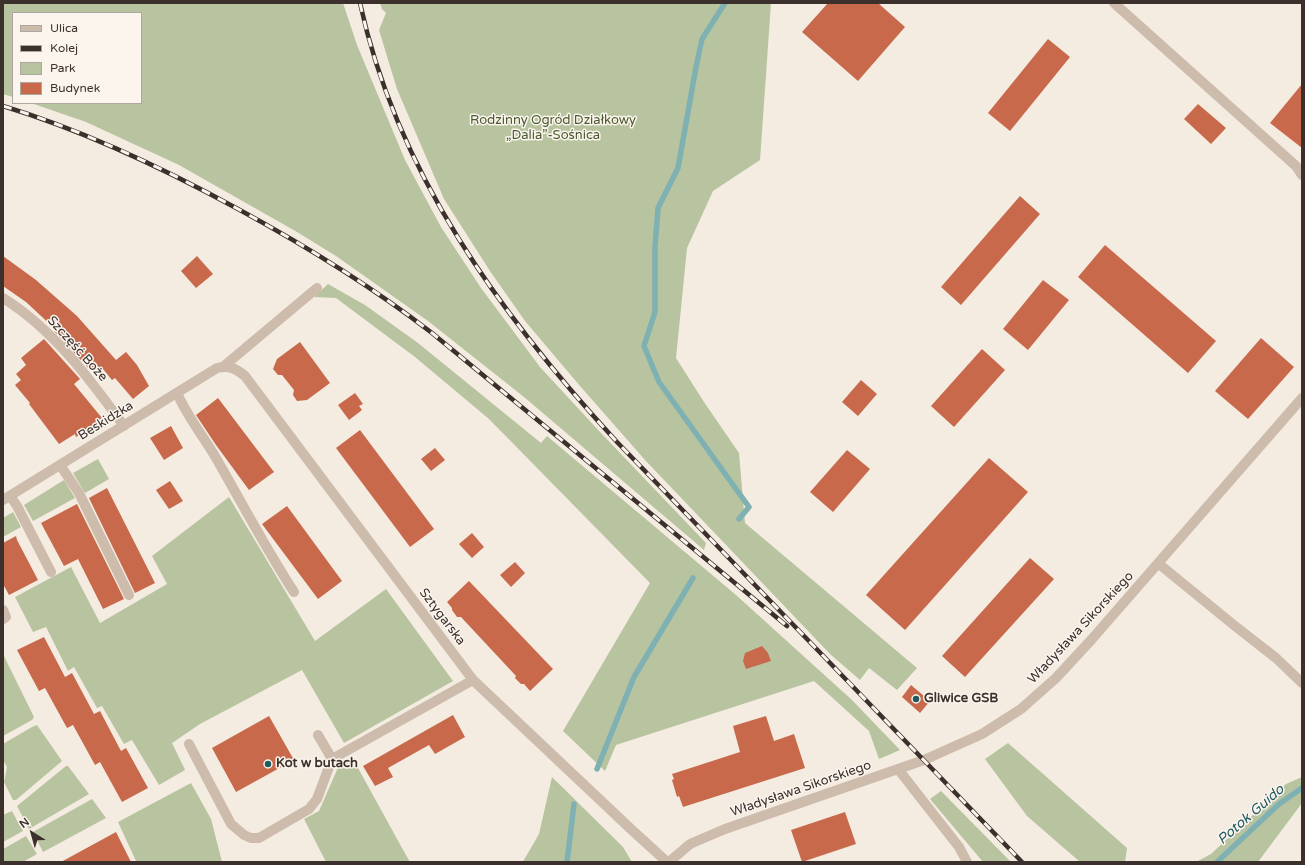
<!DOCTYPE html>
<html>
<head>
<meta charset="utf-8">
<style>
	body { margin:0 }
	#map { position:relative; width:1305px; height:865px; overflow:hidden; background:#f4ebe1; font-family:"Varela Round",sans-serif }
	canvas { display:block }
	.frame { position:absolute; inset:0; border:4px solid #3b302b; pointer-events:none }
	.legend { position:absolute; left:12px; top:12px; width:130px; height:92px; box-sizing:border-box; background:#fbf5ee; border:1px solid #aea6a0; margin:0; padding:5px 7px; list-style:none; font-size:12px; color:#3b302b }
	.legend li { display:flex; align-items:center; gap:8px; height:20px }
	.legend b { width:20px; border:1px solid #aea6a0 }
	.north { position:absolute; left:12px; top:813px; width:40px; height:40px; -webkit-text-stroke:3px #fbf5ee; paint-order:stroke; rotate:323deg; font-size:11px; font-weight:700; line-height:16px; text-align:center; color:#3b302b }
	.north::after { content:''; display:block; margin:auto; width:14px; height:18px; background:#3b302b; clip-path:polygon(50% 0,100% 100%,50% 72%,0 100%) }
</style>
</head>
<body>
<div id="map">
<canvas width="1305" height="865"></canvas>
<div class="frame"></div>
<ul class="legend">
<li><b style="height:5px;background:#cdbbac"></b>Ulica</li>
<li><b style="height:5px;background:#3b302b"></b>Kolej</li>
<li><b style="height:11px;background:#b8c4a0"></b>Park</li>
<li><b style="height:11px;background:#c8694b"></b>Budynek</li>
</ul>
<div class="north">N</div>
</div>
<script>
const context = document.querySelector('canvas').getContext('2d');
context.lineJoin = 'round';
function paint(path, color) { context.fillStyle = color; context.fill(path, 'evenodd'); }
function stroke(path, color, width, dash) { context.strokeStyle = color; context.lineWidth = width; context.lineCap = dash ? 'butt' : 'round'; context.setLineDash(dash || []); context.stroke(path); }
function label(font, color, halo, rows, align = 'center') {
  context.font = font + ' "Varela Round",sans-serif'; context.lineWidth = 3; context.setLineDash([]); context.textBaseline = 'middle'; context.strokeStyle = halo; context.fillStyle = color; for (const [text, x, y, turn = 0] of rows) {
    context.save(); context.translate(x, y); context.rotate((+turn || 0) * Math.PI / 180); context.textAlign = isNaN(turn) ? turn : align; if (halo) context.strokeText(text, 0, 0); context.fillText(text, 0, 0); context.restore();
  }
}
paint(new Path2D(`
	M 3,3 L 343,3 L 357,45 L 405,160 L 441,227 L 481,288 L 540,367 L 600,432 L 706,543 L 704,550 L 524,397 L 428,321 L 336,256 L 297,232 L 179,165 L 86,122 L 31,103 L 141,103 L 141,13 L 13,13 L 13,97 L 3,94 Z
	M 380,3 L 771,3 L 760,160 L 713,191 L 687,248 L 676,358 L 704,402 L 739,453 L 745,523 L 917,668 L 897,690 L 869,668 L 860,680 L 830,654 L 645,460 L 580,386 L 525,321 L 490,271 L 444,199 L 397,89 L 379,30 L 386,13 L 382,9 Z
	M 328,284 L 365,305 L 418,343 L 541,443 L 547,436 L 736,595 L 852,700 L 900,750 L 879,759 L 869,731 L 814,681 L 616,745 L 605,771 L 563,731 L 650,583 L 489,419 L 415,357 L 336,298 L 314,297 Z
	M 98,459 L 109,479 L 85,493 L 73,473 Z
	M 64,480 L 75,498 L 33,521 L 24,505 Z
	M 229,497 L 315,641 L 386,589 L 453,681 L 344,743 L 302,670 L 200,724 L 172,743 L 185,770 L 159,785 L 132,740 L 124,744 L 102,706 L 97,708 L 74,667 L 68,671 L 46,627 L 33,632 L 15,597 L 71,567 L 100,623 L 167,584 L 152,556 Z
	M 13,512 L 21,527 L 3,537 L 3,518 Z
	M 3,654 L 34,717 L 32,720 L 3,736 Z
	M 37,725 L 62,761 L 16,800 L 13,800 L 4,782 L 7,767 L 3,760 L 3,744 L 32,727 Z
	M 1008,743 L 1127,848 L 1125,862 L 1080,862 L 1027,816 L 985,759 Z
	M 352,757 L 402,848 L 410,862 L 326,862 L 304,819 L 319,811 L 340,763 Z
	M 66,766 L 68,766 L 89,794 L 29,829 L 17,806 Z
	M 552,777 L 623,847 L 632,862 L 521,862 L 524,860 L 539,834 Z
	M 1302,777 L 1302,803 L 1258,862 L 1196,862 L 1211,854 L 1286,784 Z
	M 191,783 L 211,819 L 222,862 L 134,862 L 136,861 L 118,822 Z
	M 941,791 L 1009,860 L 1011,862 L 983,862 L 930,799 Z
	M 92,799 L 106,818 L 43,852 L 33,832 Z
	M 12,811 L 23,831 L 3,842 L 3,815 Z
	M 26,836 L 37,854 L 23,862 L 3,862 L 3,849 Z`), '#b8c4a0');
stroke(new Path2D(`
	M 725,3 L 702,39 L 696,67 L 678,168 L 658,208 L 655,247 L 655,312 L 644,346 L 659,382 L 749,507 L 739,519
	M 597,769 L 634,677 L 693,578
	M 567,862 L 574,804
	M 1217,862 L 1279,804 L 1302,788`), '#7fb0b2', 5.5);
paint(new Path2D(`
	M 828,3 L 878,3 L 905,27 L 858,81 L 802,32 Z
	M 1048,39 L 1070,57 L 1010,131 L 988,113 Z
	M 1302,84 L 1302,148 L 1270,123 Z
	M 1198,104 L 1226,128 L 1211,144 L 1184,119 Z
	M 1020,196 L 1040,214 L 961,305 L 941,287 Z
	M 1105,245 L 1216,341 L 1188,373 L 1078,277 Z
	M 3,256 L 36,280 L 77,316 L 116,360 L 126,352 L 137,365 L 149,386 L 133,399 L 115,378 L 112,380 L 103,369 L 101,371 L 96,365 L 90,370 L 54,331 L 55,329 L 26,302 L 3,286 Z
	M 197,256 L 213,274 L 196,288 L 181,271 Z
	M 1043,280 L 1069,300 L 1028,350 L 1003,329 Z
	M 1261,338 L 1294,367 L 1248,419 L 1215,391 Z
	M 44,339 L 80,379 L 74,384 L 102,418 L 82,433 L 76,437 L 75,434 L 59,444 L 29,404 L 30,403 L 15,385 L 21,380 L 16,374 L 26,365 L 21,358 Z
	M 300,342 L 330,383 L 307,400 L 297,401 L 293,395 L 294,390 L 282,375 L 278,375 L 273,369 L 277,359 Z
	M 982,349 L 1005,370 L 954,427 L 931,406 Z
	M 861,380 L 877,394 L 858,416 L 842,402 Z
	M 355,393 L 363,404 L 359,406 L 362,410 L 349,420 L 338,405 Z
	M 218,398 L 274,472 L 249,490 L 216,445 L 196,415 Z
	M 171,426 L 183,448 L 164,460 L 150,438 Z
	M 360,430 L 434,529 L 410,547 L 336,448 Z
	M 435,448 L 445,460 L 431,471 L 421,459 Z
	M 847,450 L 870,469 L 833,512 L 810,492 Z
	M 989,458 L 1028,492 L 905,630 L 866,595 Z
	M 170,481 L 183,501 L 169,509 L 156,490 Z
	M 107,488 L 155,583 L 135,593 L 89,498 Z
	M 77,504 L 124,599 L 103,609 L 78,559 L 64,566 L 41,523 Z
	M 287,506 L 342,581 L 318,599 L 262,524 Z
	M 472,533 L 484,547 L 472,558 L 459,544 Z
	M 16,536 L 17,540 L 38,580 L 9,595 L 3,584 L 3,543 Z
	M 1030,558 L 1054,579 L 965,677 L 942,656 Z
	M 515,562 L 525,573 L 511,587 L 500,575 Z
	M 469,581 L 553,669 L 530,691 L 524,684 L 521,684 L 515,678 L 516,676 L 461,617 L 457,617 L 452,610 L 452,608 L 447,602 Z
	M 44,637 L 65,677 L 72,673 L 94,714 L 100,711 L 121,751 L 126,748 L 148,788 L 122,802 L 100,762 L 95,765 L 73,725 L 67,728 L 45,688 L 39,691 L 17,650 Z
	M 762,646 L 768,653 L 771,661 L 746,669 L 743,661 L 745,653 Z
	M 911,685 L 930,701 L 920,713 L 902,697 Z
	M 453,715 L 465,737 L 435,754 L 429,745 L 388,768 L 393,777 L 375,786 L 363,766 Z
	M 269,716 L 294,760 L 236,792 L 212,748 Z
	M 766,716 L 774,741 L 794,734 L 805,768 L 683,807 L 679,796 L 677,797 L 672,780 L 674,779 L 672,774 L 740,752 L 733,726 Z
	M 845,812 L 856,844 L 802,862 L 791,830 Z
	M 116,832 L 131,862 L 61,862 Z`), '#c8694b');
stroke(new Path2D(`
	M 1114,3 L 1296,166 L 1302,175
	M 3,298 C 54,330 89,378 124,426
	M 224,366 L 317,288
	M 177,393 C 187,416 203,436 216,458 C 242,503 266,549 294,592
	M 60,465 L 79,493 L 129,595
	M 10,496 L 17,506 L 51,572
	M 3,500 L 217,368 C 229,365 235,368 245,376 L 473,680 L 633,831 L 667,862
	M 1159,564 L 1235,626 L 1276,658 L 1302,683
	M 3,610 L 6,617 L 3,619
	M 318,735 L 332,759
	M 189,744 L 231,824 L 244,835 L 251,838 L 259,838 L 309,809 L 317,799 L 332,759 L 473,680
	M 898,769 L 959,847 L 967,862
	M 669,862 L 690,844 L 725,829 L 924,760 L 982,734 L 1021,709 L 1056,678 L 1092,639 L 1302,398`), '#cdbbac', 10);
const rail = new Path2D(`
	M 360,3 C 397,173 501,316 617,442 L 1022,862
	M 3,106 C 85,131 163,168 238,209 C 306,246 371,286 432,333 L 787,626`);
stroke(rail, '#3b302b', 4.5);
stroke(rail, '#fbf5ee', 3, [9]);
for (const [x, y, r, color] of [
	[916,699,4,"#1f5a5e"],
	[268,764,4,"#1f5a5e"]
]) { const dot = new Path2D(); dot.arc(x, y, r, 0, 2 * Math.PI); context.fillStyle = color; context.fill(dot); stroke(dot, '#fbf5ee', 1.5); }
label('13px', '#4a5a2e', '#fbf5ee', [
	["Rodzinny Ogród Działkowy",553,121],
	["„Dalia”-Sośnica",553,136]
]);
label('13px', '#3b302b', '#fbf5ee', [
	["Szczęść Boże",77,349,48],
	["Beskidzka",106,421,-32],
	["Sztygarska",442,617,53],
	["Władysława Sikorskiego",1081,628,-47],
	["Władysława Sikorskiego",801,789,-19]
]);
label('bold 13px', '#3b302b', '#fbf5ee', [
	["Gliwice GSB",924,699],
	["Kot w butach",276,764]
], 'left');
label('italic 14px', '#1f5a5e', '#fbf5ee', [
	["Potok Guido",1251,815,-41]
]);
</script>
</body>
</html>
